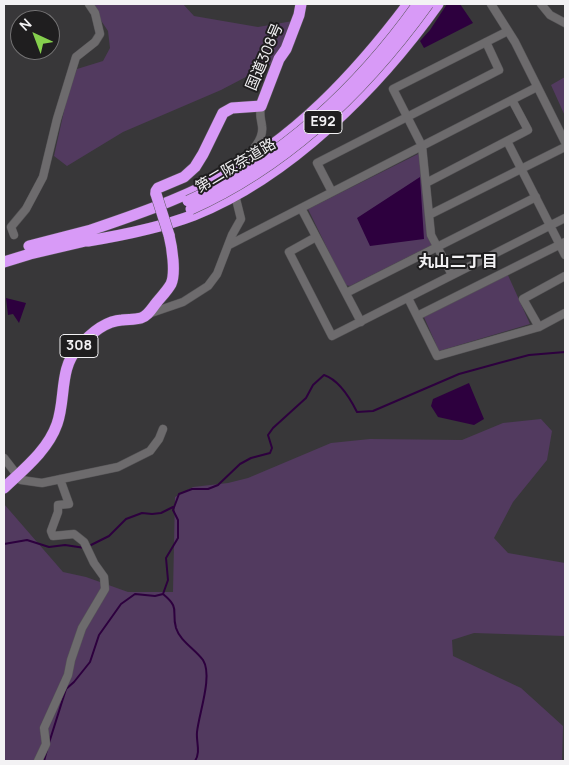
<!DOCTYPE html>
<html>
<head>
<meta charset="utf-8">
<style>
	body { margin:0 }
	#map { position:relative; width:569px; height:765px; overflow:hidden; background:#383739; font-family:Manrope,sans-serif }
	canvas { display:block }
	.frame { position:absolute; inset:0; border:5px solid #f3f2f4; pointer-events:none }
	.north { position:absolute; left:10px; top:10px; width:50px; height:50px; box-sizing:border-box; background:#1f1e1f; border:1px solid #747374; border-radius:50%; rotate:317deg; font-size:14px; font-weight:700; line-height:20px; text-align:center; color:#f3f2f4 }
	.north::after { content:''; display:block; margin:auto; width:18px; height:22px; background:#85cf4d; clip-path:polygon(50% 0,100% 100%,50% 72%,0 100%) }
</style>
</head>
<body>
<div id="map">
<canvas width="569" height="765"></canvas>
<div class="frame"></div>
<div class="north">N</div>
</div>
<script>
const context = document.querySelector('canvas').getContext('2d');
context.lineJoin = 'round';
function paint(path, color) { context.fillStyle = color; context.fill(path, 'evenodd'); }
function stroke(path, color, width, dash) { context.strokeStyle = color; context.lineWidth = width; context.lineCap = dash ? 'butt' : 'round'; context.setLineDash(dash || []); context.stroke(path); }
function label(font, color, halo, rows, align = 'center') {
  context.font = font + ' Manrope,"Noto Sans JP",sans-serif'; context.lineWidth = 4; context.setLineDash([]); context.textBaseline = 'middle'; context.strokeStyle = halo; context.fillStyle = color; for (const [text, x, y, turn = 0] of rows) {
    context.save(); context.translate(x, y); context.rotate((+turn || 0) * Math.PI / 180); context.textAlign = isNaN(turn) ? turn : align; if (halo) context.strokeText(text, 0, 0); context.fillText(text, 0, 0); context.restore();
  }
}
paint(new Path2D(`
	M 90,4 L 183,4 L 194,16 L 258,27 L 299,20 L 295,43 L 286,56 L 221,90 L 123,132 L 67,166 L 54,156 L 68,93 L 77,69 L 103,61 L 110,48 L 108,31 Z
	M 565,77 L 565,116 L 551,85 Z
	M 420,153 L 426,226 L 432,245 L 350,286 L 345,285 L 308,209 Z
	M 507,273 L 530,324 L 439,351 L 423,315 Z
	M 541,419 L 552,431 L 547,460 L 513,502 L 494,538 L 508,553 L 565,563 L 565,636 L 474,633 L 452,640 L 453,656 L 521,688 L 563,726 L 562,761 L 4,761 L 4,504 L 63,572 L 86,577 L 128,592 L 173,592 L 175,497 L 193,487 L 228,483 L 248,478 L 331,443 L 370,439 L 462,440 L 503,423 Z`), '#523a5f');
paint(new Path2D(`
	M 447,4 L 460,4 L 473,23 L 424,48 L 420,41 L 430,30 Z
	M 420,177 L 424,239 L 370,246 L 357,218 Z
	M 6,298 L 26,303 L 19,323 L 13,314 L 8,315 Z
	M 469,383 L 484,419 L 474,425 L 438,417 L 431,406 L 433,399 Z`), '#2d003e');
stroke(new Path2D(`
	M 4,544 L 27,540 L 49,547 L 65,545 L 85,548
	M 91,545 L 109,536 L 126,519 L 142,513 L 152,514 L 161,513 L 173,507
	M 163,594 C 181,609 171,610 176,628 C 180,641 195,649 203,660 C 213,676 199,713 197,732 C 196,742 201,752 195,761
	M 49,743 L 66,689 L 74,682 L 90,662 L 99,635 L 121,604 L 135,594 L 155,596 L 163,594 L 168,580 L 166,558 L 178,538 L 178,520 L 173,510 L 179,494 L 192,489 L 208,489 L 218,485 L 240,464 L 251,458 L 270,453 L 272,448 L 268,435 L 273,428 L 306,398 L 313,385 L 324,375 C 339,380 350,398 357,412 L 373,411 L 459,374 L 499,363 L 529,355 L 565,352
	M 44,761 L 47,750`), '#2d003e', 2);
const minor = new Path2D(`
	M 491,4 L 515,42 L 565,142
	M 541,4 L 550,15 L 565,23
	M 507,141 L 565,255
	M 242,159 C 252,152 264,139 262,126 C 261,118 259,115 261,106
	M 426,183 L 528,130 L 512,100
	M 332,192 L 317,163 L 499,70 L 486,42
	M 301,208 L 361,322
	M 429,215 L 565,147
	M 14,235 L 11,227 L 26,209 L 43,177 L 57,119 L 76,57 L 95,42 L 100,34 L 95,13 L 89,4
	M 316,237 L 289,252 L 332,336 L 565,218
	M 229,245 L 537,87
	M 452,275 L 431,235 L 422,146 L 393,89 L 508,31
	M 346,293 L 536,197
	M 408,298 L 437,356 L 539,327 L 565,313
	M 148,314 L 183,302 L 208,286 L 217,274 L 232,235 L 241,219 L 236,199
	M 417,316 L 565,242
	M 539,327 L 523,299 L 565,276
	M 4,458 L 21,480 L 42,483 L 118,467 L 150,451 L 159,439 L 163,429
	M 38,761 L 46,744 L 44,728 L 68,675 L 71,660 L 82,628 L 105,589 L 104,577 L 94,563 L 84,542 L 74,534 L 53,536 L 51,531 L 58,512 L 58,505 L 69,504 L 60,479`);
const highway = new Path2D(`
	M 156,194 L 156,191 L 158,188 L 184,177 L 195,167 L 203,154 L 223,113 L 232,108 L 261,106 L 279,59 L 286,49 L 299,15 L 301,4
	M 85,232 C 129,217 174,202 216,180 C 294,140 356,73 408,4
	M 88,241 C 124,235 160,228 194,215 C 290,177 379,87 438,4
	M 29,246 L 91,230
	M 4,262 L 30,254 L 94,239
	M 4,488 C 24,469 48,450 57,424 C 66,399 59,368 78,348 C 89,335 104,321 122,320 C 128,319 134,320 141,318 C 148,316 152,308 157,302 C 161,297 167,291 171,284 C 176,273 172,247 169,235`);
stroke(minor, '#565557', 9);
stroke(highway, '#565557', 12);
stroke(minor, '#6d6b6d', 8);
stroke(highway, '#d89af7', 11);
const highwayBridge = new Path2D(`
	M 156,194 L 169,235
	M 188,201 C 282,160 359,87 418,4
	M 191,209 C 289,165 366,90 428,4`);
stroke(highwayBridge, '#565557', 12, []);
stroke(highwayBridge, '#d89af7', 11);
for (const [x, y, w] of [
	[323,122,38],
	[79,346,38]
]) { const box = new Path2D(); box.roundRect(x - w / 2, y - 11.5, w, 23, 4); context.fillStyle = '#1f1e1f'; context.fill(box); stroke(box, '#f3f2f4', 1); }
label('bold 14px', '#f3f2f4', null, [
	["E92",323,122],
	["308",79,346]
]);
label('15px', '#f3f2f4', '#1f1e1f', [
	["国道308号",265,57,-67],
	["第二阪奈道路",236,166,-31]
]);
label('bold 16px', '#f3f2f4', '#1f1e1f', [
	["丸山二丁目",458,263]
]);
</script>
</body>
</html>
